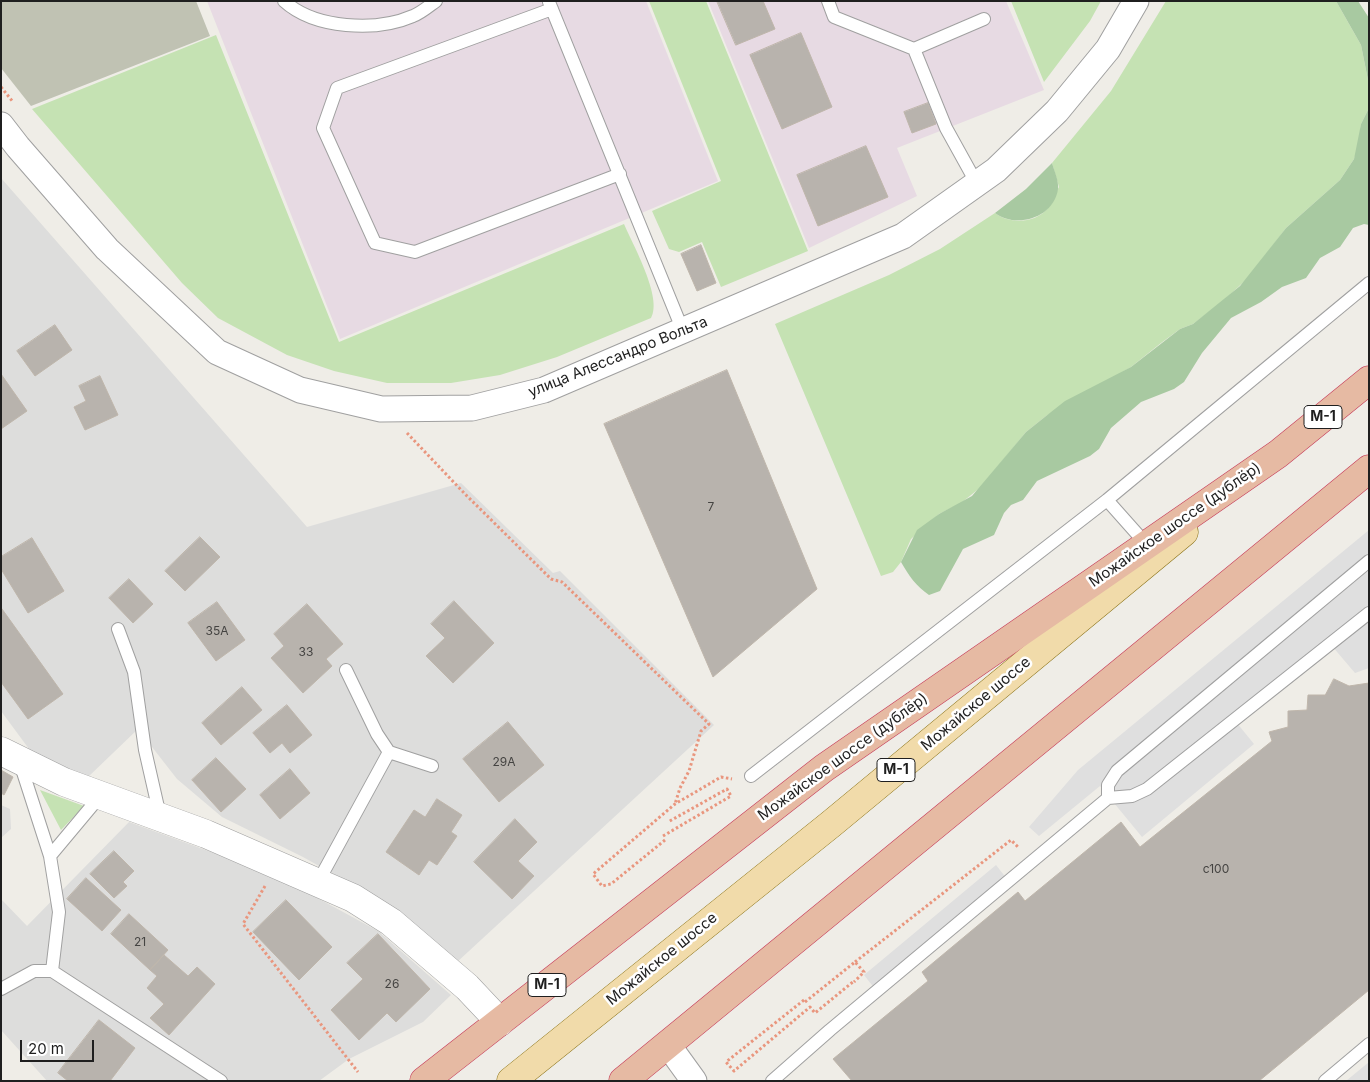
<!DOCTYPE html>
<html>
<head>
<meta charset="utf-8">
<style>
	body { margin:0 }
	#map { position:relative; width:1370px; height:1082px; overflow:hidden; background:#efede7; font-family:Inter,sans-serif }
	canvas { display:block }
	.frame { position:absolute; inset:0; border:2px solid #1f1f1f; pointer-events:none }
	.scale { position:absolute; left:20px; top:1040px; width:74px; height:22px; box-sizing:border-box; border:2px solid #1f1f1f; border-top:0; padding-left:6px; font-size:15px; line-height:18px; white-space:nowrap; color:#1f1f1f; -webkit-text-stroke:4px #fff; paint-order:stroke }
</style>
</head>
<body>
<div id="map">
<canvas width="1370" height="1082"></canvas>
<div class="frame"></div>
<div class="scale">20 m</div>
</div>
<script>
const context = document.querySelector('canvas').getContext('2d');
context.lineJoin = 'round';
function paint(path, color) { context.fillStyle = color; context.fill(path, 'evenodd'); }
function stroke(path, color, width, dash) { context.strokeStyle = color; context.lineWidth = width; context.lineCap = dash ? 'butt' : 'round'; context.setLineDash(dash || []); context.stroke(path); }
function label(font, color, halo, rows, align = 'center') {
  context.font = font + ' Inter,sans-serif'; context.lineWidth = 5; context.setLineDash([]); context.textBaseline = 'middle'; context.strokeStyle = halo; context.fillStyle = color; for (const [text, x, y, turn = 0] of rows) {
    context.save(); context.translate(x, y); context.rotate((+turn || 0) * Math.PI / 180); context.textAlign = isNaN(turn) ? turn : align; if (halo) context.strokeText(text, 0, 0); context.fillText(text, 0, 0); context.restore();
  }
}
paint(new Path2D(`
	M 1,178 L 307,527 L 461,483 L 553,573 L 560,571 L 714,725 L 456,963 L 360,889 L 303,857 L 222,817 L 177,779 L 138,729 L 87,778 L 32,753 L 1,711 Z
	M 1,805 L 10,809 L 11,829 L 1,838 Z
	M 129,822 L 277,876 L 378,931 L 451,995 L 423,1022 L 349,1059 L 319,1081 L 47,1081 L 1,1030 L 1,899 L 27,926 Z`), '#dddddc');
paint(new Path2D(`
	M 207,1 L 646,1 L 718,181 L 340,339 Z
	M 708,1 L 1006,1 L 1044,90 L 897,148 L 917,196 L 809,248 Z`), '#e7dae3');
paint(new Path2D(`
	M 1,1 L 196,1 L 210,36 L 31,106 L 1,68 Z`), '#c0c2b3');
paint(new Path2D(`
	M 649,1 L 706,1 L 808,251 L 721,287 L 702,242 L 679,252 L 669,249 L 652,211 L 721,181 Z
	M 1011,1 L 1101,1 L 1090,21 L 1044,82 Z
	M 1166,1 L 1336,1 L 1361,45 L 1369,85 L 1369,108 L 1361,124 L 1358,148 L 1354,159 L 1340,180 L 1286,228 L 1249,277 L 1222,302 L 1193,324 L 1180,329 L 1161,343 L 1131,367 L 1046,416 L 1026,432 L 981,487 L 961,503 L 939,514 L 911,539 L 901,562 L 893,572 L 881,576 L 775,324 L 889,275 L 940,249 L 995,213 C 1009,224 1035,224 1048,208 C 1053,202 1055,193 1059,187 L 1052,163 L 1111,91 Z
	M 216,35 L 339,342 L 624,224 C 633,245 663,298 651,318 L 557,357 L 500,375 L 451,383 L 387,383 L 334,371 L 287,355 L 218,318 L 182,283 L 32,109 Z
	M 40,790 L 84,806 L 61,830 Z`), '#c5e2b3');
paint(new Path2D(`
	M 1336,1 L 1358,1 L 1369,18 L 1369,85 L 1361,45 Z
	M 1369,108 L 1369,225 L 1364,224 L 1353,228 L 1340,247 L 1320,258 L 1306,278 L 1282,287 L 1261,302 L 1231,318 L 1202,353 L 1184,382 L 1174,389 L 1141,402 L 1111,428 L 1099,449 L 1090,456 L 1037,481 L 1023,500 L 1011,505 L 1004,513 L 994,535 L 963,549 L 940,591 L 929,595 C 916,586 909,576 901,562 L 917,530 L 939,514 L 972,496 L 1026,432 L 1046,416 L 1065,401 L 1131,367 L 1180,329 L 1193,324 L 1240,286 L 1286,228 L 1340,180 L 1354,159 L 1361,124 Z
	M 1052,163 C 1054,170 1059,181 1058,189 C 1054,218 1016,229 995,213 L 1026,189 Z`), '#a8c9a1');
paint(new Path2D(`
	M 1369,530 L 1369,668 L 1355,673 L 1326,639 L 1232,717 L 1254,744 L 1142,837 L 1100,786 L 1039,836 L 1029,827 L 1078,770 Z
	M 996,865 L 1007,879 L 875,989 L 864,975 Z
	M 1369,1062 L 1369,1081 L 1346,1081 Z`), '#dfdfdf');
const building = new Path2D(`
	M 717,1 L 763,1 L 775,29 L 736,45 Z
	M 801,33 L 832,107 L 782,129 L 750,55 Z
	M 928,103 L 936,124 L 912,133 L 904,112 Z
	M 866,146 L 888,197 L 818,226 L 797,175 Z
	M 701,245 L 716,283 L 697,291 L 681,254 Z
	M 55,325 L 72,350 L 35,376 L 17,351 Z
	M 727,370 L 817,589 L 713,677 L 604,424 Z
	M 1,374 L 27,411 L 1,429 Z
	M 100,376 L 118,415 L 85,430 L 74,407 L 86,401 L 79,386 Z
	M 200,537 L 220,557 L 185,591 L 165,571 Z
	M 32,538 L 64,591 L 28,613 L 1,569 L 1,557 Z
	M 129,579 L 153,604 L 133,623 L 109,598 Z
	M 454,601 L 494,643 L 453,683 L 426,656 L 445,638 L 431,624 Z
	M 217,602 L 245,640 L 216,661 L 188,623 Z
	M 307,604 L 343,644 L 326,659 L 332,666 L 303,693 L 271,658 L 284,646 L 274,634 Z
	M 2,609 L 63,694 L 28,719 L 1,682 Z
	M 1334,679 L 1349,686 L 1369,683 L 1369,990 L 1259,1081 L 852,1081 L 833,1059 L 928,981 L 922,972 L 1018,892 L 1025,901 L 1121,822 L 1140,847 L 1272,741 L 1269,732 L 1288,727 L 1288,711 L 1307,710 L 1308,695 L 1325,695 Z
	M 242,687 L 262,710 L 221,745 L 202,723 Z
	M 287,705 L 312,735 L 290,753 L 282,743 L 270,753 L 253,733 Z
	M 508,722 L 544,765 L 499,802 L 463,759 Z
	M 216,758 L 246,789 L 221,812 L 192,780 Z
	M 290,769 L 310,793 L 280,819 L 260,795 Z
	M 1,770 L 13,777 L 4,795 L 1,793 Z
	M 437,799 L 462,815 L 451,832 L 457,836 L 437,865 L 429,860 L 419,875 L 386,852 L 414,810 L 425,817 Z
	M 515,819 L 537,842 L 518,861 L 534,876 L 512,899 L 474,862 Z
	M 114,851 L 134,871 L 123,882 L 127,886 L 114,898 L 90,874 Z
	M 86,878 L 121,910 L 102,931 L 67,899 Z
	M 286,900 L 332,947 L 299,980 L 253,932 Z
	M 129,914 L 168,950 L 150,970 L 111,934 Z
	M 378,934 L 430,989 L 396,1022 L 387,1013 L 359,1040 L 331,1010 L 363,979 L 347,963 Z
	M 164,955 L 188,976 L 197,967 L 215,984 L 169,1035 L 150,1018 L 164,1004 L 147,988 L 157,976 L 150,970 Z
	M 99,1020 L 135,1048 L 110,1081 L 68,1081 L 58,1073 Z`);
paint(building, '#b8b3ad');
stroke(building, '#bfb6ab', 1);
const service = new Path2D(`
	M 284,1 C 315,29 376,32 413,16 C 421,13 429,6 436,1
	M 828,1 L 834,17 L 914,49 L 946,128 L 977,184
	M 549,2 L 683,331
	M 552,9 L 337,88 L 323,128 L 375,243 L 415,252 L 620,174
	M 914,49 L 984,19
	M 1107,500 L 1147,545
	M 118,629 L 134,672 L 145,750 L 160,816
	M 389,752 L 432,766
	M 20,763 L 50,856
	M 751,776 L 1107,500 L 1369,283
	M 1108,798 L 1108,785 L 1117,771 L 1369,561
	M 318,882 L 389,752 L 377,734 L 346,670
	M 52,971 L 59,912 L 50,856 L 101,795
	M 1,989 L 34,971 L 52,971 L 221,1081
	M 772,1081 L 830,1030 L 1108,798 L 1132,796 L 1147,789 L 1369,613
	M 1325,1081 L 1369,1044`);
const minor = new Path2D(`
	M 1,125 L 18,147 L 107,249 L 217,352 L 300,390 L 381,409 L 472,408 L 544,390 L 903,236 L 996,170 L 1057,111 L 1108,49 L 1136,1
	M 668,1045 L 694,1081`);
const tertiary = new Path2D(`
	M 1,751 L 64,782 L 206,834 L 353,898 L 391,922 L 467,987 L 500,1022`);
const primary = new Path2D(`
	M 511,1081 L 831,824 L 1184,532`);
const trunk = new Path2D(`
	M 424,1081 L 824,768 L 1278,454 L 1369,380
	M 623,1081 L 1369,469`);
stroke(service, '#a0a0a0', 14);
stroke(minor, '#a0a0a0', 27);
stroke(tertiary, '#a0a0a0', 29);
stroke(primary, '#887013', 29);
stroke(trunk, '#c53b59', 29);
stroke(new Path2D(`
	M 1,87 L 13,102
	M 407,433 L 465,494 L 551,579 L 562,582 L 709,724 L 701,731 L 689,771 L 680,788 L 675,804
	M 663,836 L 731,796 L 727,789 L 668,822
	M 665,840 L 611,884 L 602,886 L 593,874 L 675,804 L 721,777 L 732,779
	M 265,886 L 243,924 L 358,1072
	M 855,962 L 1011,840 L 1019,848
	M 804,1000 L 726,1062 L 734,1071 L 810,1007 L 815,1013 L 854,981
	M 805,1002 L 855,962 L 864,972 L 854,982`), '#e9967e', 3, [2.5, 2.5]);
stroke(service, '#fff', 12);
stroke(minor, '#fff', 25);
stroke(tertiary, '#fff', 28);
stroke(primary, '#f1dbaa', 28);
stroke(trunk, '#e6baa3', 28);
label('12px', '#454442', null, [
	["7",711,507],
	["35А",217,631],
	["33",306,652],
	["29А",504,762],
	["с100",1216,869],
	["21",140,942],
	["26",392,984]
]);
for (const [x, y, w] of [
	[1323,417,38],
	[896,770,38],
	[547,985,38]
]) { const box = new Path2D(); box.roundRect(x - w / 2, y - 11.5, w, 23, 4); context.fillStyle = '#fff'; context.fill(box); stroke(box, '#1f1f1f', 1); }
label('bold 14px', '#1f1f1f', null, [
	["М-1",1323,417],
	["М-1",896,770],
	["М-1",547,985]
]);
label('15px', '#1f1f1f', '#fff', [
	["улица Алессандро Вольта",618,357,-22],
	["Можайское шоссе (дублёр)",1175,525,-35],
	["Можайское шоссе",976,704,-40],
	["Можайское шоссе (дублёр)",843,757,-36],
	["Можайское шоссе",662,959,-39]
]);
</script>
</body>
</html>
